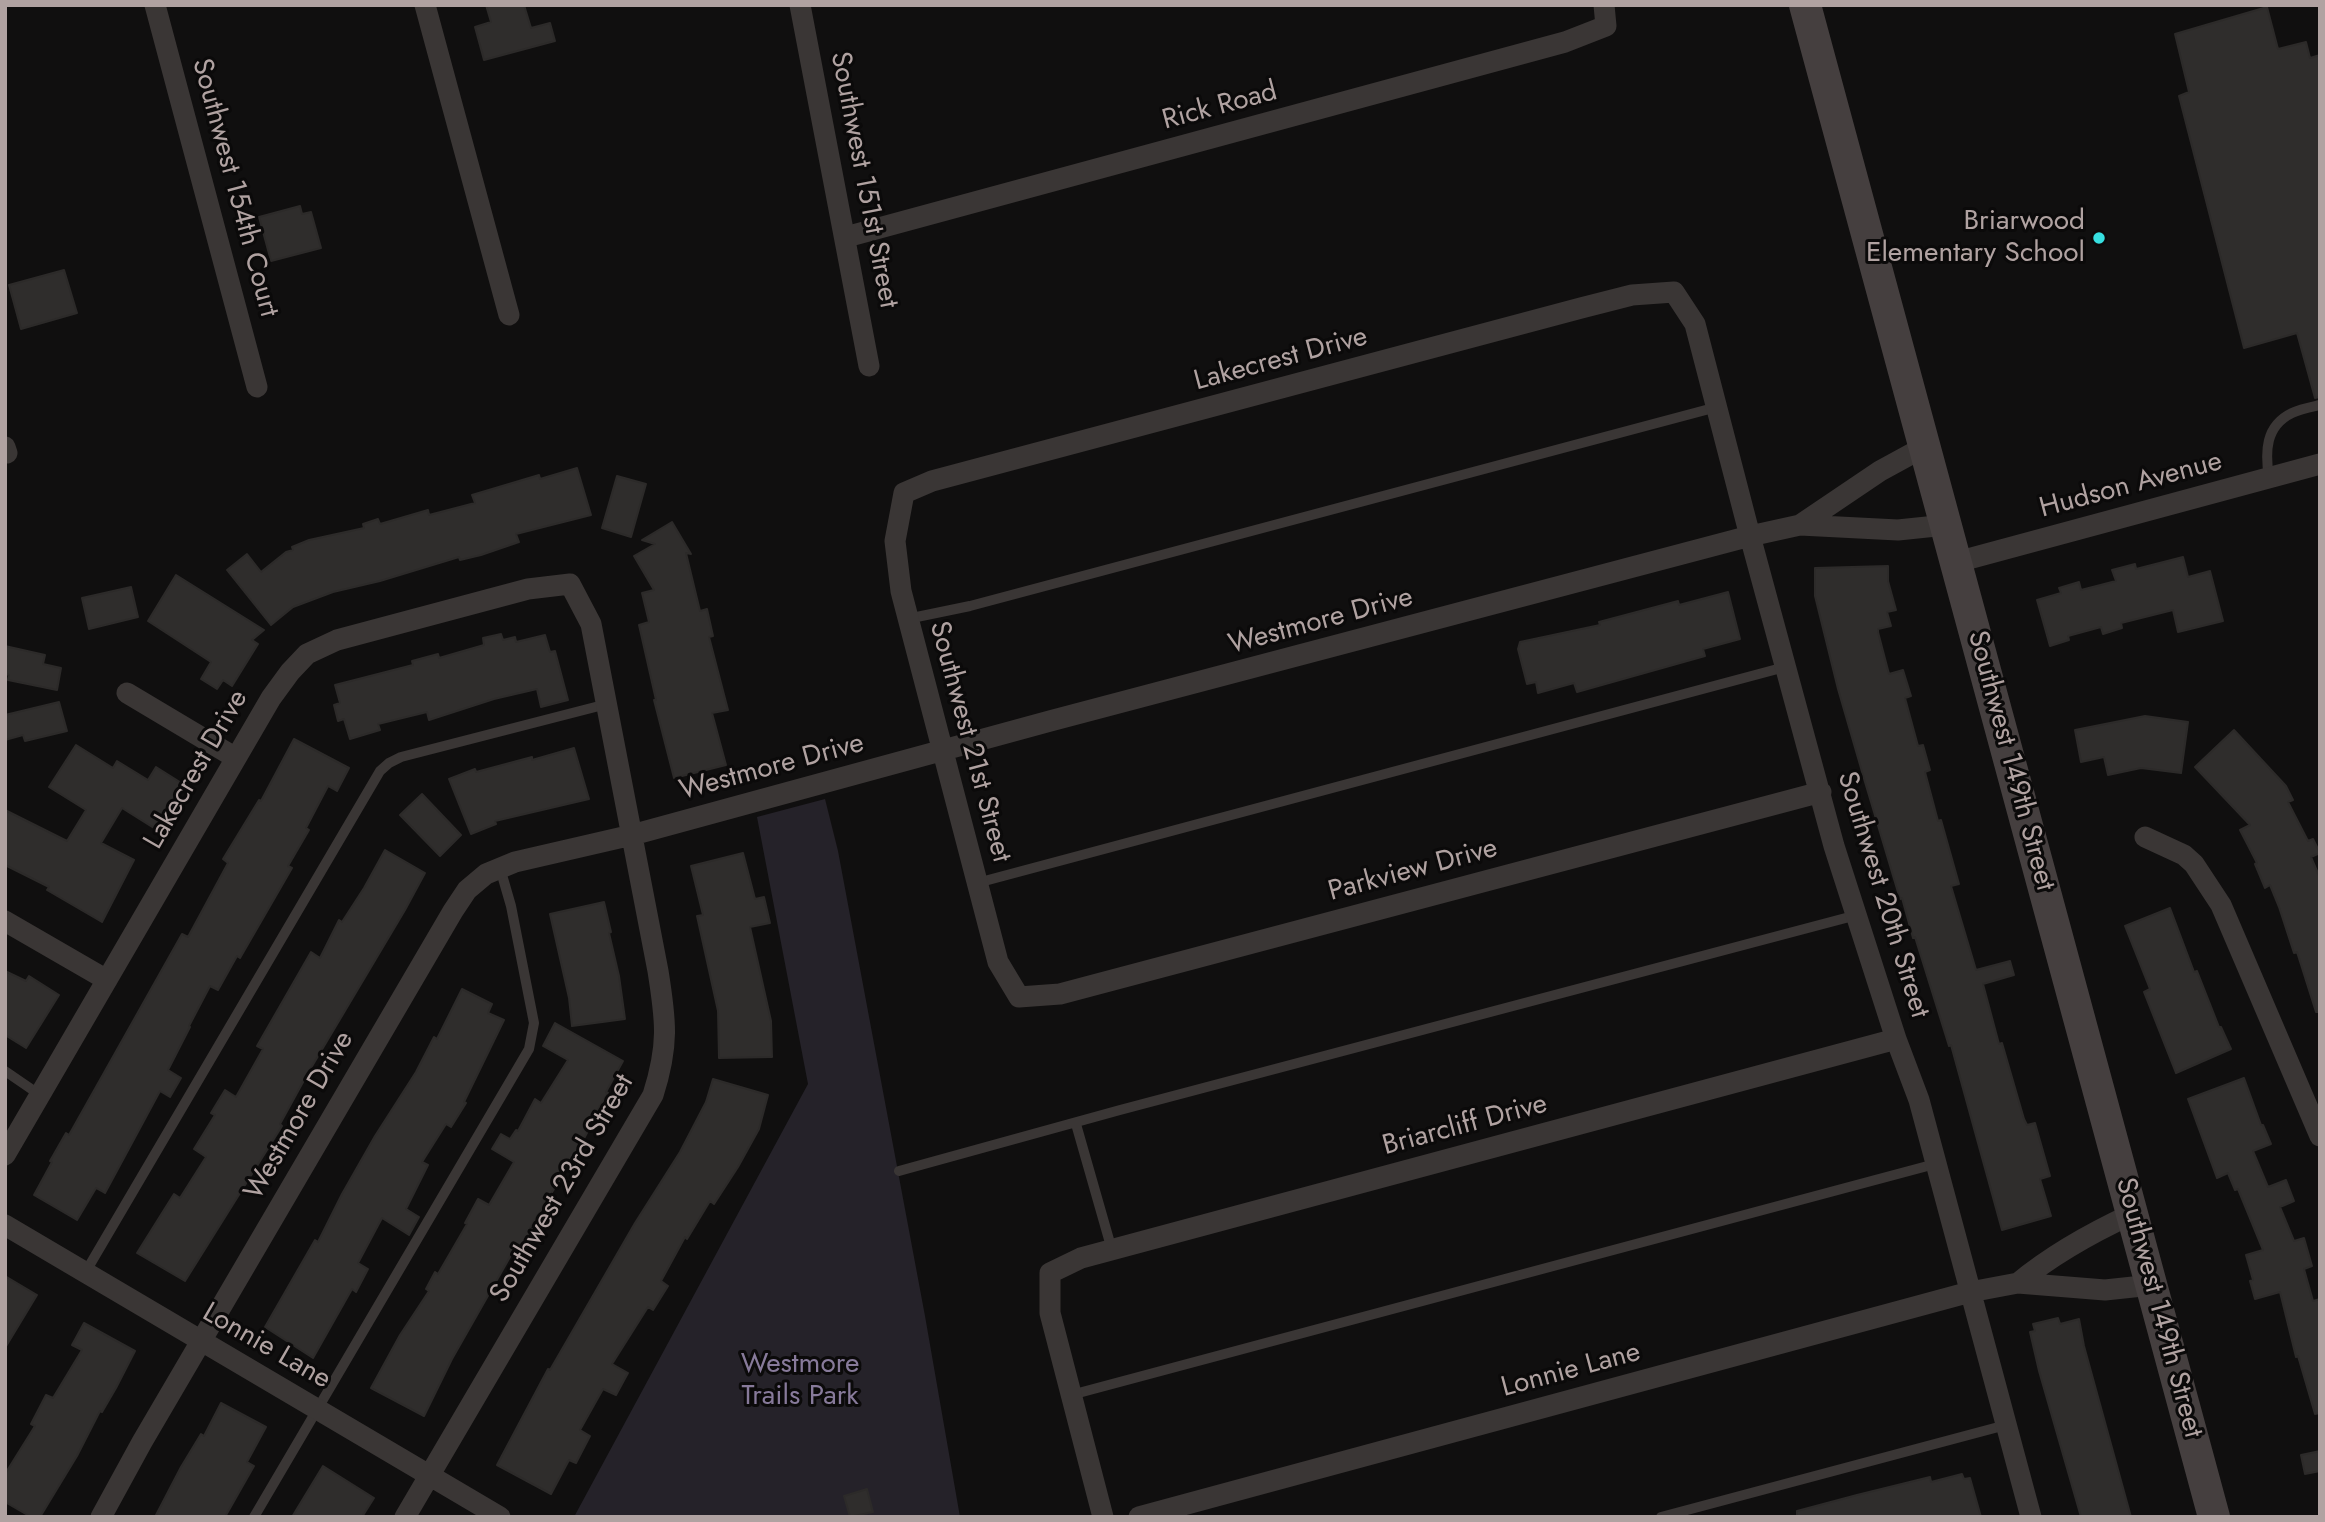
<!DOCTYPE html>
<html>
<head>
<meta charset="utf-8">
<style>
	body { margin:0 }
	#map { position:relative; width:2325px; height:1522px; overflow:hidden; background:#100f0f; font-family:Jost,sans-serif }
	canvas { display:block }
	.frame { position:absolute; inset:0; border:7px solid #b0a2a1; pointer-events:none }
</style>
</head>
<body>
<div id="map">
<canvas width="2325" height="1522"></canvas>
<div class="frame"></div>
</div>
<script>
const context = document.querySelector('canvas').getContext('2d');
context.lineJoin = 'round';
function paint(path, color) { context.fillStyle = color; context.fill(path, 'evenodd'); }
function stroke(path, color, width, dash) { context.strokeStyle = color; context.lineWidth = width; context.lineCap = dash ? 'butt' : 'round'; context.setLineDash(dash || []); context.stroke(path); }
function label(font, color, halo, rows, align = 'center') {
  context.font = font + ' Jost,sans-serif'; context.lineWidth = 6; context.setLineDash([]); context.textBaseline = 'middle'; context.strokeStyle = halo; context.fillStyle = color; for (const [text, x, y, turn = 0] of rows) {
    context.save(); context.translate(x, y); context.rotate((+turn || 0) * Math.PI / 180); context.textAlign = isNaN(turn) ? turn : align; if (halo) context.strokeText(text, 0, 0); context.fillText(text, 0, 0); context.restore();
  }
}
paint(new Path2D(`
	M 825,799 L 838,851 L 925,1316 L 960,1517 L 574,1517 L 808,1084 L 757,817 Z`), '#252229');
const building = new Path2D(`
	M 486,5 L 524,5 L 531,28 L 550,23 L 555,41 L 484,60 L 475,27 L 491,22 Z
	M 2267,7 L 2278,49 L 2306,42 L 2310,58 L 2320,55 L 2320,397 L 2315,398 L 2297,333 L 2244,348 L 2179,96 L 2189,92 L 2175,34 Z
	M 300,206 L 302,214 L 311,212 L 321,248 L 271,261 L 259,217 Z
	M 64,270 L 77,313 L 21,329 L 9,285 Z
	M 577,468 L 591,515 L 516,534 L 519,542 L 481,555 L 460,560 L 459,557 L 380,581 L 333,592 L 293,607 L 271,625 L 227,570 L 247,554 L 261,572 L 286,552 L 293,550 L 292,547 L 309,540 L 364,528 L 363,524 L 378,519 L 380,524 L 428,510 L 429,515 L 475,503 L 472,495 L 539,475 L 540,479 Z
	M 617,476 L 646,484 L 631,537 L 602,528 Z
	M 672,522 L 691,554 L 686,553 L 700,611 L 707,609 L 713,636 L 709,637 L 728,710 L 712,713 L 726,765 L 674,778 L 654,700 L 656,700 L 639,625 L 649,622 L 642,593 L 654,590 L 634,556 L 655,544 L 642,540 Z
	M 2183,557 L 2188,577 L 2210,571 L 2223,621 L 2178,632 L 2173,610 L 2121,623 L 2122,628 L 2103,634 L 2101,627 L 2068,636 L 2069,640 L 2050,646 L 2037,600 L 2061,593 L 2059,588 L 2079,582 L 2081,590 L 2116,581 L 2112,570 L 2135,564 L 2136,569 Z
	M 1888,566 L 1888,581 L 1896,610 L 1887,612 L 1891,626 L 1878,629 L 1878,632 L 1889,674 L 1903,670 L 1911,696 L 1905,698 L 1918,746 L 1923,745 L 1930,770 L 1925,772 L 1938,821 L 1941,820 L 1959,884 L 1951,886 L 1976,970 L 2010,961 L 2014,975 L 1983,984 L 1999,1044 L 2002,1043 L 2024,1119 L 2027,1125 L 2035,1123 L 2050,1176 L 2040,1179 L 2051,1216 L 2002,1230 L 1951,1045 L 1949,1046 L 1915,937 L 1913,938 L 1902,898 L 1900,899 L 1865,782 L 1838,689 L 1815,596 L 1815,568 Z
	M 176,575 L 264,630 L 252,640 L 258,644 L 232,686 L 223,680 L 217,689 L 201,679 L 211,662 L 148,621 Z
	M 131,587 L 138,617 L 89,629 L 82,598 Z
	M 1728,592 L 1740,639 L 1703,649 L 1705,656 L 1577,692 L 1574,683 L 1538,693 L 1536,682 L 1527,684 L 1518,649 L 1520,642 L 1600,625 L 1599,622 L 1678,601 L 1679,605 Z
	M 501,634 L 503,640 L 515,637 L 516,642 L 545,635 L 550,652 L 555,651 L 568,700 L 541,707 L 537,689 L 494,699 L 429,720 L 427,712 L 378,724 L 380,730 L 350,739 L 344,719 L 338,721 L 334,705 L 340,703 L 335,685 L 413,665 L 412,661 L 438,654 L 439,658 L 484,645 L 483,638 Z
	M 5,646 L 45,655 L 43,664 L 61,668 L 57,690 L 8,680 L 9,675 L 5,674 Z
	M 59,702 L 67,731 L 25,741 L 23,735 L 5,740 L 5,715 Z
	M 2145,716 L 2188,722 L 2181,773 L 2141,768 L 2108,775 L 2104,757 L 2081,762 L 2075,730 Z
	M 2234,730 L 2286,786 L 2293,800 L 2288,802 L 2308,841 L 2313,839 L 2320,853 L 2311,857 L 2320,878 L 2320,1012 L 2316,1012 L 2297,952 L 2294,953 L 2279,907 L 2270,885 L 2265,888 L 2255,864 L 2257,863 L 2240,830 L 2250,825 L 2195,767 Z
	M 294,739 L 349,768 L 337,791 L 328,786 L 306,828 L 309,830 L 288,866 L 292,868 L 240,958 L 237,956 L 218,990 L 210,986 L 189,1026 L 190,1027 L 168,1070 L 181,1078 L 170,1097 L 160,1091 L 105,1193 L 96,1188 L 77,1220 L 34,1195 L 52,1162 L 50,1161 L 66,1133 L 69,1135 L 182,934 L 188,937 L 228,863 L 223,859 L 259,800 L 261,801 Z
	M 76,745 L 113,768 L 117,761 L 148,780 L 156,767 L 183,784 L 166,812 L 175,818 L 165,835 L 122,808 L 101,843 L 134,860 L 102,922 L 47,890 L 49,887 L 5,865 L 5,810 L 67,841 L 86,810 L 49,787 Z
	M 574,748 L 589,799 L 495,821 L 496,824 L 471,834 L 449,779 L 475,769 L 476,772 L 532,757 L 532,760 Z
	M 422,794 L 461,835 L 440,856 L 400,815 Z
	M 385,850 L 425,873 L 405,910 L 308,1073 L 280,1124 L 282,1126 L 185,1281 L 137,1253 L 174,1194 L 180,1198 L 206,1157 L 194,1149 L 215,1115 L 211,1113 L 225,1090 L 236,1097 L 263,1049 L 257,1046 L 311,952 L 320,958 L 339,920 L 342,922 L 364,888 Z
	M 743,853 L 755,899 L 764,897 L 770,923 L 750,927 L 771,1021 L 772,1057 L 719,1058 L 718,1011 L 697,916 L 703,915 L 691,866 Z
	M 604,902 L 611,932 L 609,933 L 619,976 L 625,1019 L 572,1026 L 569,998 L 550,914 Z
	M 2170,908 L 2194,972 L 2197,971 L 2219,1027 L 2221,1027 L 2231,1049 L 2176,1073 L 2144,992 L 2150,989 L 2125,926 Z
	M 5,971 L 26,981 L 29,976 L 59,995 L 26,1048 L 5,1035 Z
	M 462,989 L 492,1004 L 488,1013 L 504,1020 L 464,1102 L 466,1103 L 451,1127 L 446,1124 L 422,1162 L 428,1165 L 406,1209 L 419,1217 L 409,1235 L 382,1218 L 358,1263 L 368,1269 L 356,1292 L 352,1289 L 313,1358 L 265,1327 L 315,1240 L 318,1242 L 342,1194 L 375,1136 L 416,1072 L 434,1037 L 437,1039 Z
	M 555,1023 L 623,1061 L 606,1092 L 608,1093 L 587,1127 L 589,1129 L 578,1150 L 530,1228 L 532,1229 L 518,1253 L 514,1250 L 452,1359 L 424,1416 L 371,1388 L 400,1335 L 429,1291 L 426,1289 L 435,1272 L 438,1274 L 467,1224 L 465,1223 L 478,1199 L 489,1205 L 514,1162 L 492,1149 L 501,1134 L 510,1139 L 516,1130 L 518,1131 L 535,1099 L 541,1103 L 568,1060 L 543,1046 Z
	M 2244,1078 L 2261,1125 L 2263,1125 L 2271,1144 L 2253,1151 L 2268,1187 L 2286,1180 L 2294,1201 L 2280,1207 L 2294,1241 L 2304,1238 L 2312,1266 L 2304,1269 L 2313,1301 L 2320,1299 L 2320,1413 L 2315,1414 L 2298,1356 L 2296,1357 L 2280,1292 L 2255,1299 L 2250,1281 L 2253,1280 L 2246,1255 L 2263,1250 L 2238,1189 L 2235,1190 L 2228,1173 L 2217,1178 L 2188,1099 Z
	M 713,1079 L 768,1095 L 759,1129 L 738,1167 L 714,1204 L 710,1201 L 687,1239 L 685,1237 L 661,1281 L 668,1286 L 653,1310 L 648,1307 L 612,1364 L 628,1373 L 616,1395 L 603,1389 L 580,1430 L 590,1436 L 576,1463 L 569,1460 L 551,1494 L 497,1465 L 548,1369 L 550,1370 L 635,1223 L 680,1152 L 706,1102 Z
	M 5,1276 L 37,1295 L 5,1348 Z
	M 2058,1318 L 2060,1324 L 2079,1319 L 2084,1346 L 2131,1517 L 2081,1517 L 2039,1371 L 2030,1332 L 2035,1331 L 2033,1324 Z
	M 84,1323 L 135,1351 L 116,1388 L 102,1412 L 100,1411 L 77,1456 L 40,1517 L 31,1517 L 5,1502 L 5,1474 L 35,1426 L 31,1424 L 46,1395 L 53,1398 L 82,1350 L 72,1345 Z
	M 221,1403 L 266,1427 L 247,1462 L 254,1466 L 225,1517 L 155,1517 L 181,1467 L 201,1434 L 204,1436 Z
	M 2320,1451 L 2320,1471 L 2305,1474 L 2301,1455 Z
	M 323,1466 L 374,1498 L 362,1517 L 292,1517 Z
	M 1962,1474 L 1964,1479 L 1970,1478 L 1981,1517 L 1797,1517 L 1797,1511 L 1857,1495 L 1930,1477 L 1931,1482 Z
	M 867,1489 L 873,1512 L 850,1517 L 844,1496 Z`);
paint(building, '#2f2d2c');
stroke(building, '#2c2a29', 2);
stroke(new Path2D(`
	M 2269,478 C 2265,452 2265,426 2292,413 C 2300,409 2311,407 2320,405
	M 907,619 L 970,606 L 1717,407
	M 977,883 L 1785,667
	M 5,1071 L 40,1095
	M 1076,1124 L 1112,1250
	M 899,1171 L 1120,1110 L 1857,915
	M 85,1273 L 380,771 L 389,763 L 401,757 L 607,704
	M 1071,1395 L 1935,1164
	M 254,1517 L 529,1049 L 534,1023 L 511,906 L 500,868
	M 1661,1517 L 2006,1425`), '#3a3635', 10);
stroke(new Path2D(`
	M 155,5 L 257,387
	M 425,5 L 509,315
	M 800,5 L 869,366
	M 846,237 L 1565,42 L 1606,26 L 1604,5
	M 5,447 L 7,453
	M 1800,525 L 1880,471 L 1924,447
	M 1957,562 L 2320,464
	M 127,693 L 236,758
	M 1821,792 L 1060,994 L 1019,997 L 998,962 L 901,591 L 895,541 L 904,493 L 932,481 L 1581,308 L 1632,295 L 1674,292 L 1695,324 L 1750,536 L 1834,846 L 1896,1039 L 1919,1100 L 2031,1517
	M 2145,837 L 2184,855 L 2194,864 L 2221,905 L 2320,1136
	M 5,921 L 107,980
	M 5,1155 L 271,698 L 290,672 L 307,654 L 337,640 L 528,589 L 570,584 L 591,624 L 658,971 C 666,1021 669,1045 653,1095 L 405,1517
	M 2132,1214 C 2091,1233 2053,1254 2018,1283 L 2105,1290 L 2152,1285
	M 5,1225 L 500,1517
	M 101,1517 L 142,1442 L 453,911 L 467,890 L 486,874 L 515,862 L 632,835 L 1050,721 L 1750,536 L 1800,525 L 1898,530 L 1946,525
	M 1103,1517 L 1050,1313 L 1050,1273 L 1081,1258 L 1896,1039
	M 1139,1517 L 1970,1292 L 2018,1283`), '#3a3635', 21);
stroke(new Path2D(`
	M 1805,5 L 2214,1517`), '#453f3f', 32);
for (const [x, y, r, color] of [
	[2099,238,7,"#37dfe0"]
]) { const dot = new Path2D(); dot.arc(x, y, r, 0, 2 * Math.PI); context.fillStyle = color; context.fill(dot); stroke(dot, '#0b0a0a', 2.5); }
label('28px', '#b0a2a1', '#0b0a0a', [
	["Rick Road",1220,107,-15],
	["Southwest 151st Street",863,180,79],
	["Southwest 154th Court",234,188,75],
	["Lakecrest Drive",1281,360,-15],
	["Hudson Avenue",2131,486,-15],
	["Westmore Drive",1321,622,-15],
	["Southwest 21st Street",969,742,75],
	["Southwest 149th Street",2010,761,75],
	["Westmore Drive",772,768,-15],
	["Lakecrest Drive",197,770,-60],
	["Parkview Drive",1413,871,-15],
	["Southwest 20th Street",1882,895,73],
	["Westmore Drive",300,1116,-60],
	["Briarcliff Drive",1465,1126,-15],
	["Southwest 23rd Street",563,1189,-60],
	["Southwest 149th Street",2158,1308,75],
	["Lonnie Lane",266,1347,30],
	["Lonnie Lane",1571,1371,-15]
]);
label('28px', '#b0a2a1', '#0b0a0a', [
	["Briarwood",2085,222],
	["Elementary School",2085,254]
], 'right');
label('28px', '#877a9a', '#0b0a0a', [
	["Westmore",800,1365],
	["Trails Park",800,1397]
]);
</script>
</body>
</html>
